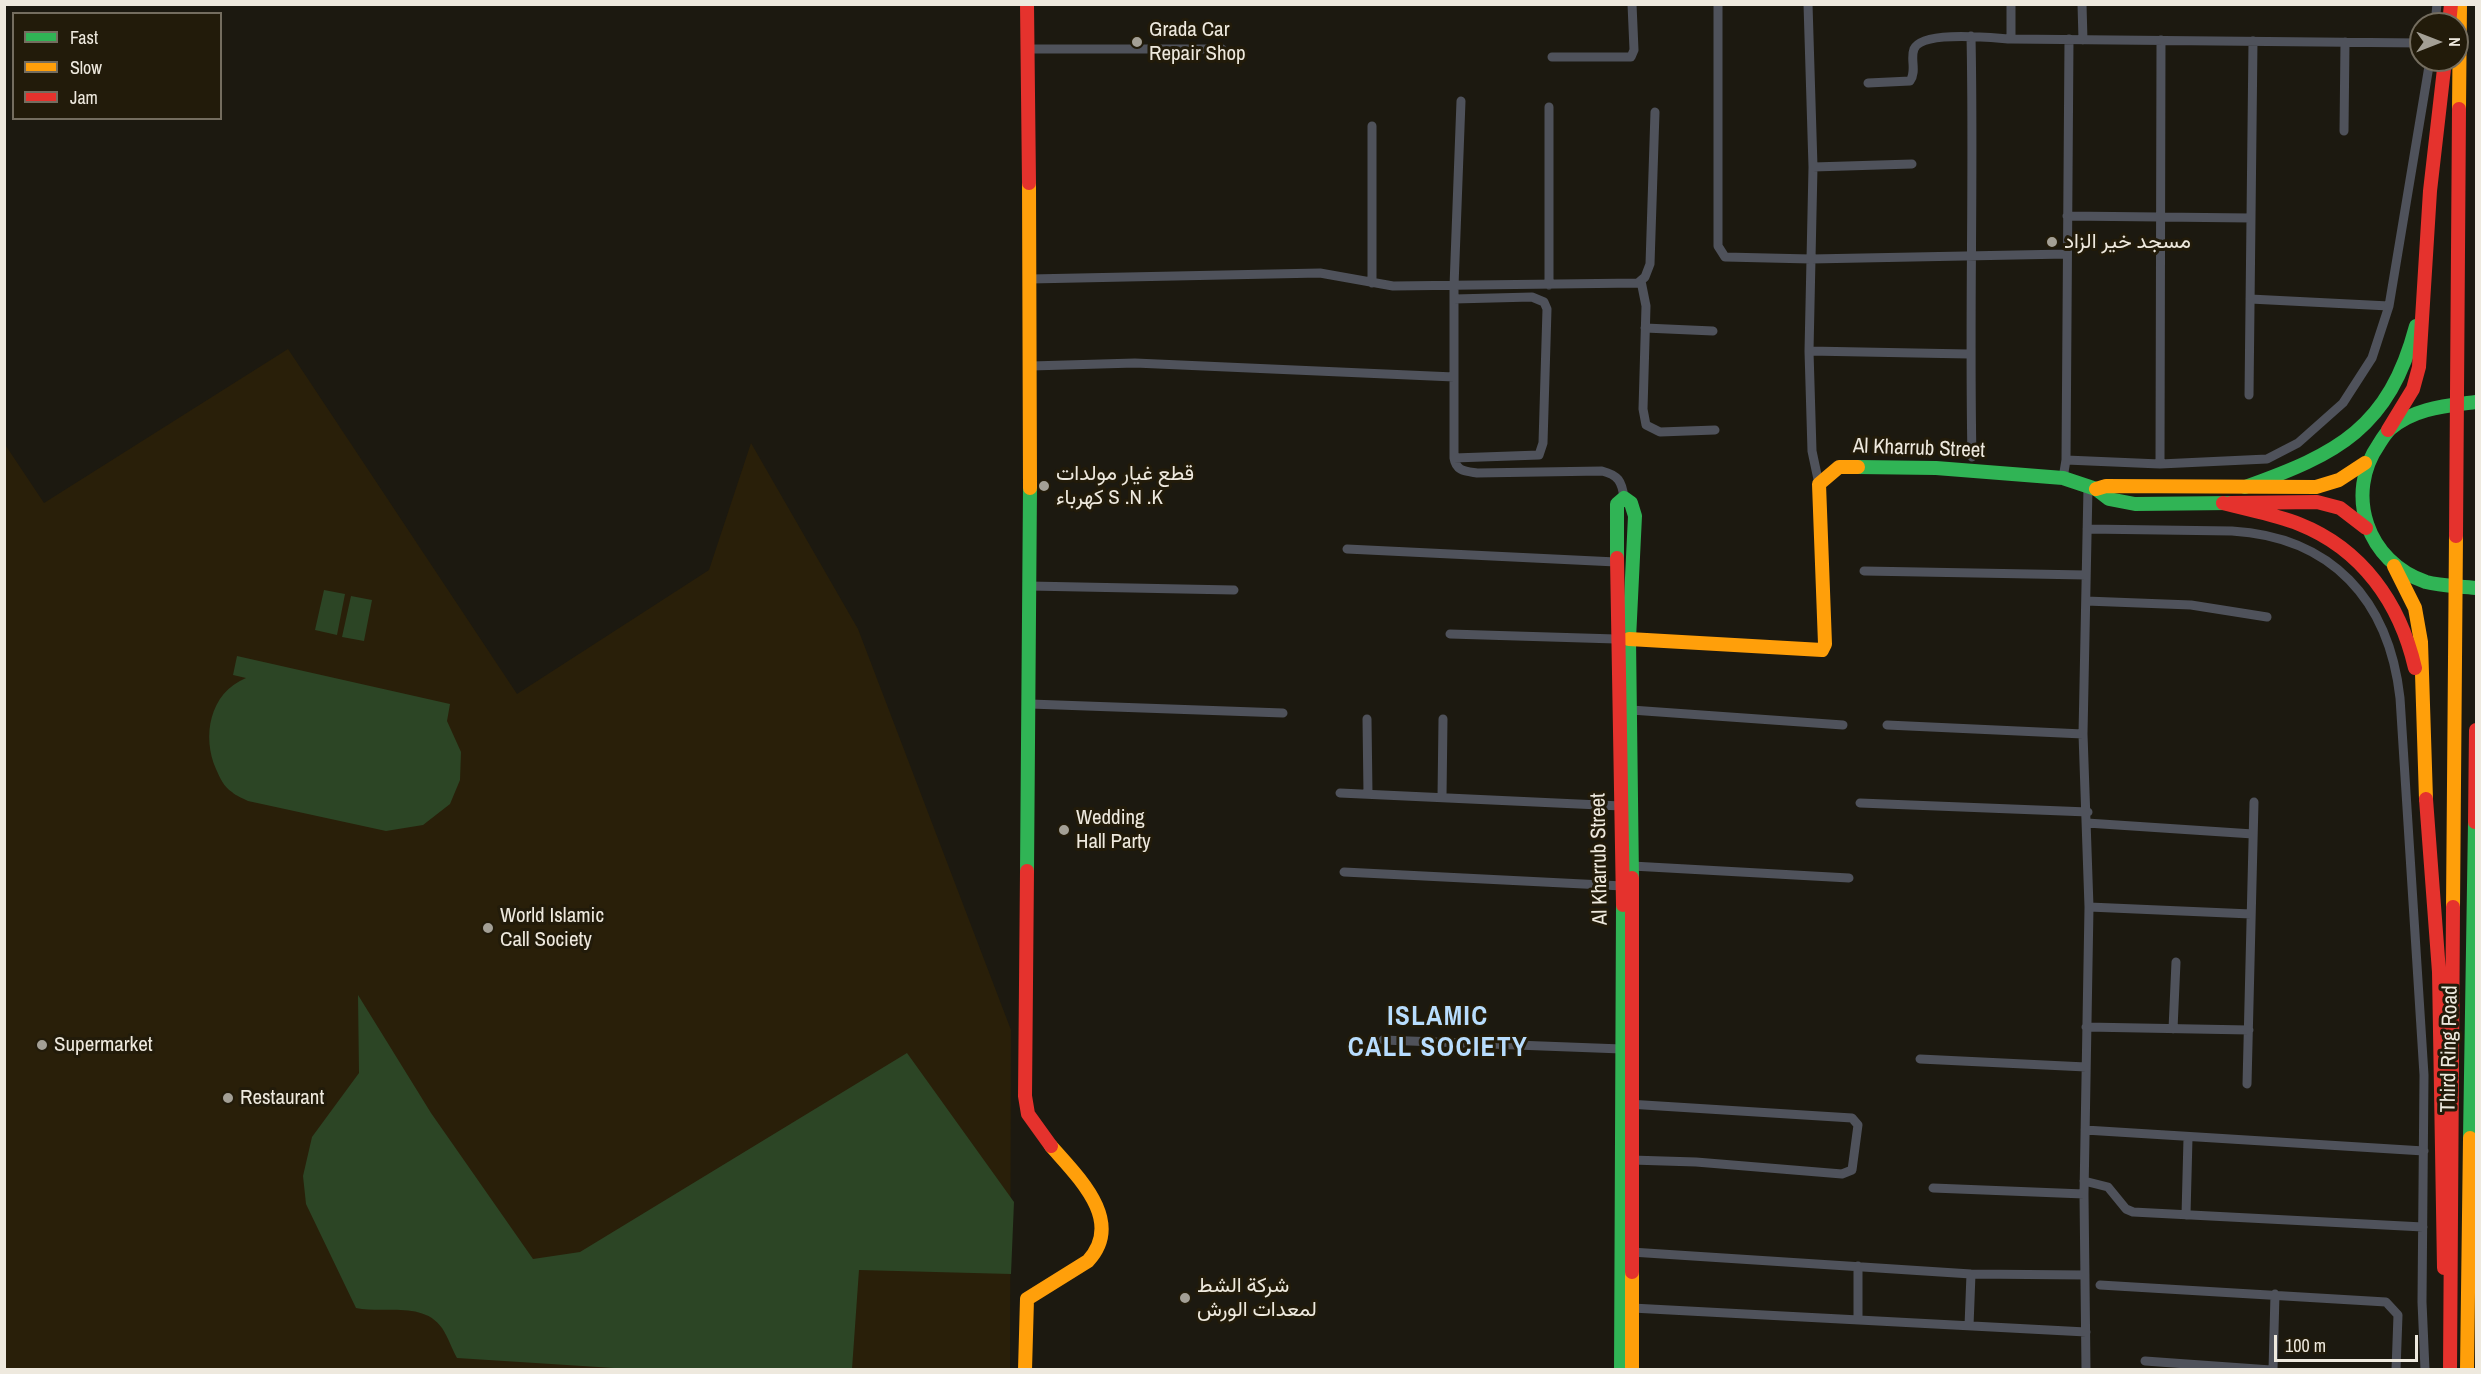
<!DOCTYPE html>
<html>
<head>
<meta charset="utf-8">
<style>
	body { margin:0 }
	#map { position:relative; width:2481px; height:1374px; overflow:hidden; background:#1c1910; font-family:"Archivo Narrow",sans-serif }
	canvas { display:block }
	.frame { position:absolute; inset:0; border:6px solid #eee9de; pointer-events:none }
	.legend { position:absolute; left:12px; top:12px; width:210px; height:108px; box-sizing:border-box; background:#221b0a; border:2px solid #746d5f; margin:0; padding:8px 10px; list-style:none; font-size:18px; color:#eee9de }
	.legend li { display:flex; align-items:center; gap:12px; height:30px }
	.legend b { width:30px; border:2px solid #746d5f }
	.north { position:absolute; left:2409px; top:12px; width:60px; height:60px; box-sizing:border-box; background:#221b0a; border:2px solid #746d5f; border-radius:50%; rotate:90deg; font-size:16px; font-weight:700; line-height:24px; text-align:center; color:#eee9de }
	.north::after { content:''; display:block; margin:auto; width:21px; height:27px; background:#a4a096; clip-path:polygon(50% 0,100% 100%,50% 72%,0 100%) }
	.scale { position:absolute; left:2274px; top:1335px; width:144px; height:27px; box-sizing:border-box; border:3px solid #eee9de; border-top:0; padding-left:8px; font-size:18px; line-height:21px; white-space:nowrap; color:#eee9de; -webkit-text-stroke:4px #221b0a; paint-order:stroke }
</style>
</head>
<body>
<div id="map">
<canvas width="2481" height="1374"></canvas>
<div class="frame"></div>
<ul class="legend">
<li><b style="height:8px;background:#30b455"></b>Fast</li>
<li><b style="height:8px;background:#ff9f0a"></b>Slow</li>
<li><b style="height:8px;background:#e5322d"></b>Jam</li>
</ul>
<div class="north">N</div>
<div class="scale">100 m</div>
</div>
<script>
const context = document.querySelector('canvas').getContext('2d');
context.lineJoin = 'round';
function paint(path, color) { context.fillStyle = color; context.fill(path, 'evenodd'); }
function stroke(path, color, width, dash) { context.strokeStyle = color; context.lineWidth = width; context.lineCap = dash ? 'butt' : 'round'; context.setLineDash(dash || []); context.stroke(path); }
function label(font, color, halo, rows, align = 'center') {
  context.font = font + ' "Archivo Narrow",Vazirmatn,sans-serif'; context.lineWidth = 6; context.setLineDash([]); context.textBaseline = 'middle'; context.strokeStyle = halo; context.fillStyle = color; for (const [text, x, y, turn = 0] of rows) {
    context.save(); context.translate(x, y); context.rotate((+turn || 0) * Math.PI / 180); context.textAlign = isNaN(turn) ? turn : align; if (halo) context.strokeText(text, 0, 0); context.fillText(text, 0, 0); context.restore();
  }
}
paint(new Path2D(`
	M 288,349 L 517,694 L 709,570 L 751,443 L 858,629 L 1011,1030 L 1010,1369 L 5,1369 L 4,443 L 44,503 Z`), '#291f09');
paint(new Path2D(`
	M 324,590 L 345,594 L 337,635 L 315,630 Z
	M 351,596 L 372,600 L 364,641 L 342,637 Z
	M 237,656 L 450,704 L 447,721 L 461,752 L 460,780 L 450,804 L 423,825 L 386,831 L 248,801 C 243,798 236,796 232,792 C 224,787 220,778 216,769 C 202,737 209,693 246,678 L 233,675 Z
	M 358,995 L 431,1113 L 533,1259 L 580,1252 L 907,1053 L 1014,1202 L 1011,1274 L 859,1270 L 852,1369 L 645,1370 L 457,1358 C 452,1349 448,1337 442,1328 C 423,1301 383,1314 356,1308 L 306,1204 L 303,1176 L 312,1137 L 359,1073 Z`), '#2c4525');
stroke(new Path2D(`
	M 1718,4 L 1718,246 L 1725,257 L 1811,259 L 2067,254
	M 1808,4 L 1813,167 L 1809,351 L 1812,451 L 1819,484
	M 2011,4 L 2011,39
	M 2082,4 L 2083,40
	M 2435,24 L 2437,4
	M 1971,36 C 1974,177 1969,317 1972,457
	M 1027,49 L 1222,49
	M 1552,57 L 1631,57 L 1634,50 L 1632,4
	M 1868,83 L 1910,81 C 1917,71 1910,59 1914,49 C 1922,30 1993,38 2011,39 L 2421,43
	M 1549,107 L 1549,285
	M 1372,126 L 1372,283
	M 2344,131 L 2345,42
	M 1813,167 L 1912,164
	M 2067,216 L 2251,218
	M 1030,279 L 1320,273 L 1393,286 L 1638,283 L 1645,277 L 1650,264 L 1655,112
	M 1641,281 L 1646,306 L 1643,409 L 1646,425 L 1660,432 L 1715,430
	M 1454,299 L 1532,297 L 1544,302 L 1547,309 L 1543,443 L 1539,455 L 1454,458 L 1454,286 L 1461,101
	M 2250,299 L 2389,306
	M 1645,328 L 1713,331
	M 1809,351 L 1969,354
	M 1031,366 L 1135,363 L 1454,377
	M 2249,395 L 2253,41
	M 1454,458 C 1456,471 1465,471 1477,473 L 1602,471 C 1618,475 1622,481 1624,498
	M 2066,460 L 2160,464 L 2267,459 L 2298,443 L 2343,403 L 2372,358 L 2389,306 L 2430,60
	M 2160,464 L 2161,40
	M 2063,478 L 2066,460 L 2069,39
	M 2087,529 L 2232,531 C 2332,537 2389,600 2400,698 L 2424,1075 L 2422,1302 L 2425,1370
	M 1347,549 L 1616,562
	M 1864,571 L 2086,575
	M 1029,586 L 1234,590
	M 2086,601 L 2191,605 L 2267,617
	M 1450,634 L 1616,639
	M 1030,704 L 1283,713
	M 1631,710 L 1843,725
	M 1367,719 L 1368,794
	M 1887,725 L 2083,734
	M 1340,793 L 1621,806
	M 1442,797 L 1443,719
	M 1860,803 L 2088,812
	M 2087,823 L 2253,834
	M 1632,866 L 1849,878
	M 1344,872 L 1623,886
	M 2089,907 L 2251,914
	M 2086,1027 L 2249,1030
	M 2173,1029 L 2176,962
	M 1383,1040 L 1622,1049
	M 1920,1059 L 2086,1067
	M 2247,1084 L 2254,802
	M 1628,1104 L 1852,1118 L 1858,1125 L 1852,1170 L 1842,1174 L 1696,1162 L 1631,1160
	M 2085,1130 L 2424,1151
	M 2084,1181 L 2108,1187 L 2126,1209 L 2133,1212 L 2423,1227
	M 1933,1188 L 2084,1194
	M 2186,1215 L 2188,1138
	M 1631,1252 L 1971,1274 L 2085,1275
	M 2100,1285 L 2386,1302 L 2398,1315 L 2396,1370
	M 1632,1308 L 2086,1332
	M 1858,1320 L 1858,1266
	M 1969,1326 L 1971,1274
	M 2145,1361 L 2271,1370
	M 2086,1370 L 2084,1194 L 2089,907 L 2083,734 L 2088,487
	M 2273,1370 L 2275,1294`), '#4f525b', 9);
stroke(new Path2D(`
	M 2476,402 C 2445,406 2414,408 2390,429 C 2386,433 2382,439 2379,444 C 2344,494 2367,562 2426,582 C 2441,586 2460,586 2476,588
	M 1858,467 L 1936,468 L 2063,478 L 2096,489 L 2109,499 L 2135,504 L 2231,503
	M 2245,487 C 2338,454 2389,428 2416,326
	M 1617,558 L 1617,504 L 1624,498 L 1631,503 L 1635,516 L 1629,639 L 1632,878
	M 1027,871 L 1030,488
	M 2470,1138 L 2475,822
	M 1621,1370 L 1623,905`), '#30b455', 14);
stroke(new Path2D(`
	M 2459,109 L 2460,4
	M 1029,183 L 1030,488
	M 2096,489 L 2106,486 L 2316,487 L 2339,480 L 2365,463
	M 2394,566 L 2415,608 L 2421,642 L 2426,799
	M 1629,639 L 1822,650 L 1825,644 L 1819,484 L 1839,467 L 1858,467
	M 2453,907 L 2456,536
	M 1632,1272 L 1632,1370
	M 1025,1370 L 1027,1299 L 1088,1261 C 1125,1221 1078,1177 1051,1146
	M 2467,1370 L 2470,1138`), '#ff9f0a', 14);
stroke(new Path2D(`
	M 1027,4 L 1029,183
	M 2449,24 L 2451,4
	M 2388,430 L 2413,389 L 2419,367 L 2430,191 L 2445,60
	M 2223,503 C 2248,510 2274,514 2299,524 C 2362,549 2400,603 2415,668
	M 2231,503 L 2317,502 L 2340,508 L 2366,528
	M 2456,536 L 2459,109
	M 1617,558 L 1623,905
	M 2426,799 L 2439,972 L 2444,1268
	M 2475,822 L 2476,730
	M 1027,871 L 1025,1096 L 1028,1114 L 1051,1146
	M 1632,878 L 1632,1272
	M 2450,1370 L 2453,907`), '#e5322d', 14);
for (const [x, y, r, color] of [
	[1137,42,6,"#a4a096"],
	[2052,242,6,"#a4a096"],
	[1044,486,6,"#a4a096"],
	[1064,830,6,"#a4a096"],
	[488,928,6,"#a4a096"],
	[42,1045,6,"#a4a096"],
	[228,1098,6,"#a4a096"],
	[1185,1298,6,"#a4a096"]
]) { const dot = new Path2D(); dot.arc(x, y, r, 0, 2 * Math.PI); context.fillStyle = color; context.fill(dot); stroke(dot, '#221b0a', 2); }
label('21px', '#eee9de', '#221b0a', [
	["Grada Car",1149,30],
	["Repair Shop",1149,54],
	["مسجد خير الزاد",2064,242],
	["قطع غيار مولدات",1056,474],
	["كهرباء S .N .K",1056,498],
	["Wedding",1076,818],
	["Hall Party",1076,842],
	["World Islamic",500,916],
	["Call Society",500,940],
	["Supermarket",54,1045],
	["Restaurant",240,1098],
	["شركة الشط",1197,1286],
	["لمعدات الورش",1197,1310]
], 'left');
label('21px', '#eee9de', '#221b0a', [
	["Al Kharrub Street",1919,449,2],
	["Al Kharrub Street",1600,859,-91],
	["Third Ring Road",2450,1049,-89]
]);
context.letterSpacing = '1.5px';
label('bold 27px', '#b8ddfe', '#221b0a', [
	["ISLAMIC",1438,1018],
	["CALL SOCIETY",1438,1049]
]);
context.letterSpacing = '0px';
</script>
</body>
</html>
